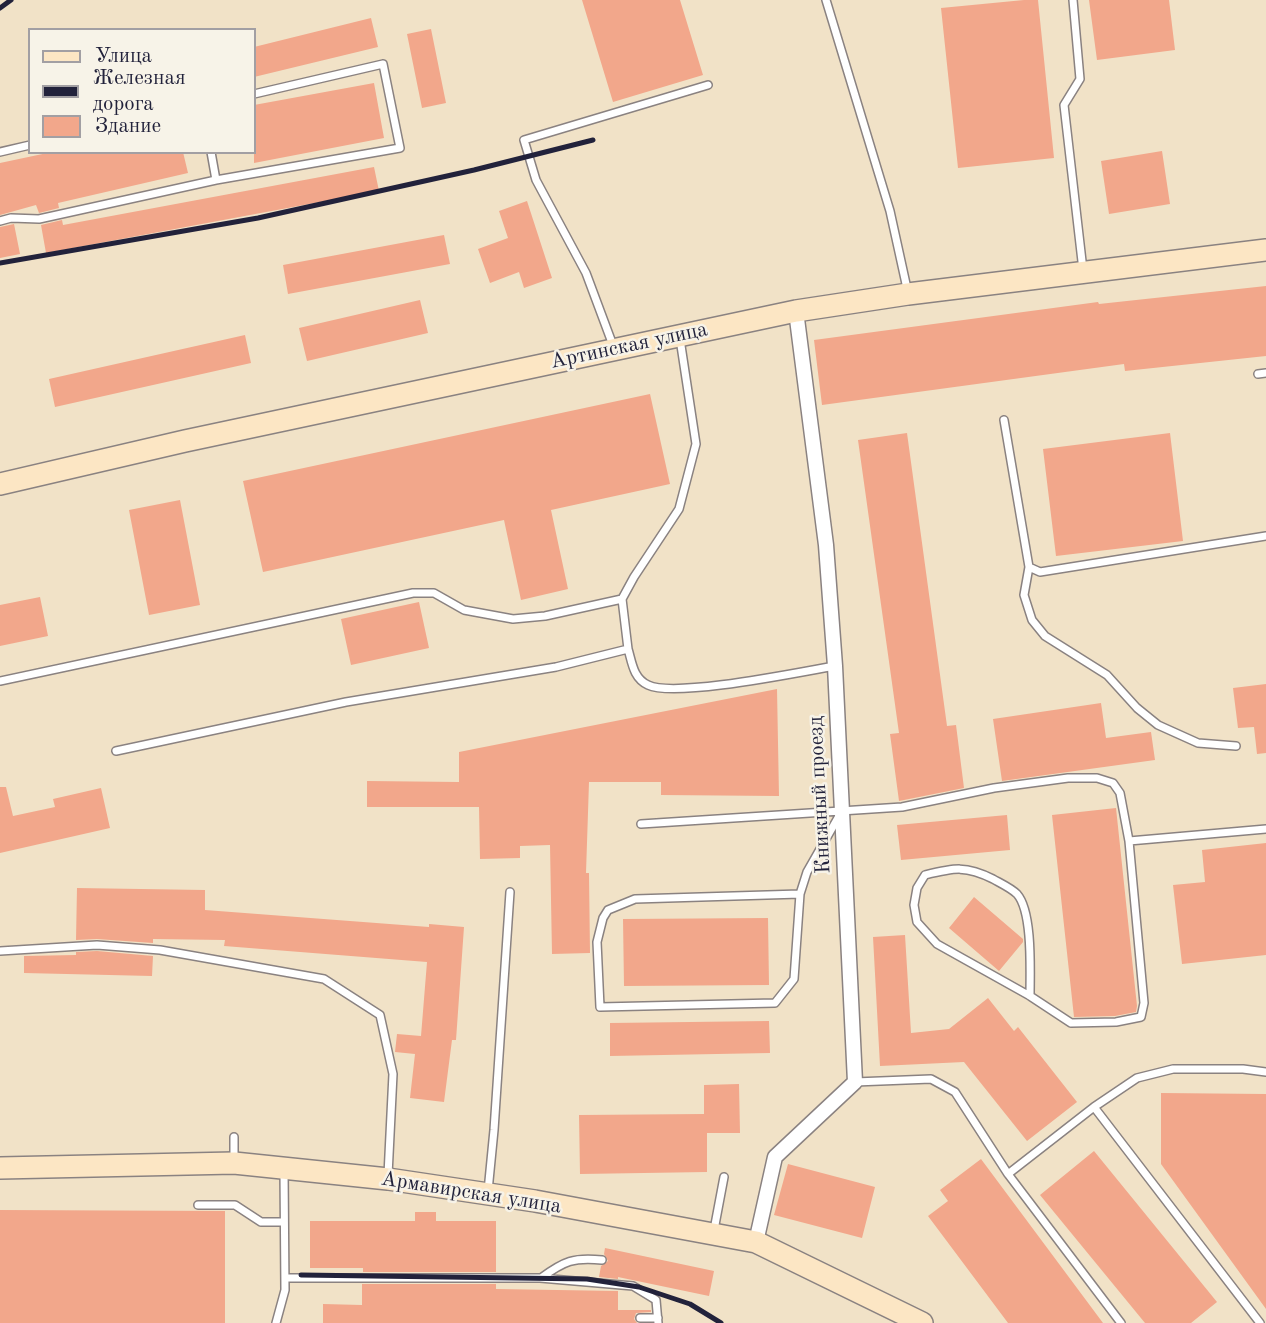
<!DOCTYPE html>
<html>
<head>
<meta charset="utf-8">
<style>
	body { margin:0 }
	#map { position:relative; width:1266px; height:1323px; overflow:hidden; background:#f1e2c7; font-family:"Old Standard TT",serif }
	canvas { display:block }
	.legend { position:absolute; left:28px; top:28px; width:228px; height:126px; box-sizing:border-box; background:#f7f3e8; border:2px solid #a29fa3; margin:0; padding:9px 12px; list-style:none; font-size:21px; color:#22223b }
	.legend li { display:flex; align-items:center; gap:14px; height:35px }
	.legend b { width:35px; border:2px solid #a29fa3 }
</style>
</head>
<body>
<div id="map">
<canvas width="1266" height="1323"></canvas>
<ul class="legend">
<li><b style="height:9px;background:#fce6c4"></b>Улица</li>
<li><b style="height:9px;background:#22223b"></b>Железная дорога</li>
<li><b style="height:19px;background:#f2a78b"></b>Здание</li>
</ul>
</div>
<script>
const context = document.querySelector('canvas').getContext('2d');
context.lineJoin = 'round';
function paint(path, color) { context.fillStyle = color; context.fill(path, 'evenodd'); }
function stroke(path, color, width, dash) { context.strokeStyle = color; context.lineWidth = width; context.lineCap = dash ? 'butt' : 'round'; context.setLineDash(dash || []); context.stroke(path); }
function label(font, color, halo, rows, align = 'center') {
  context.font = font + ' "Old Standard TT",serif'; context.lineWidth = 5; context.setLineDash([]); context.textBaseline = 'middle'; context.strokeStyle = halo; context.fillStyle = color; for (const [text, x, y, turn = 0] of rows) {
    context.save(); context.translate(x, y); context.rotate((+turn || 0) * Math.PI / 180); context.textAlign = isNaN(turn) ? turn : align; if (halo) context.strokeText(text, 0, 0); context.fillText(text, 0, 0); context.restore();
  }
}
paint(new Path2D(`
	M 582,0 L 680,0 L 703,75 L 613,102 Z
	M 1024,0 L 1038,0 L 1054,158 L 958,168 L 941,8 Z
	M 1089,0 L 1169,0 L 1175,50 L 1097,60 Z
	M 371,18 L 378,47 L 254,77 L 254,47 Z
	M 431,29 L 446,103 L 422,108 L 407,34 Z
	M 374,83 L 384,138 L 254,163 L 254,105 Z
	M 1162,151 L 1170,204 L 1109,214 L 1101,161 Z
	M 52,152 L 183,152 L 188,173 L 58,203 L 59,208 L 39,213 L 36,205 L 0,215 L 0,163 Z
	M 374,167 L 379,191 L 46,253 L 41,225 L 62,220 L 63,225 Z
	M 527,201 L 552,278 L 524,288 L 519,272 L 490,283 L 478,249 L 508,238 L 499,211 Z
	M 14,224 L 20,254 L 0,258 L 0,227 Z
	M 444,235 L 450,264 L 288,294 L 283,265 Z
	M 1266,286 L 1266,356 L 1125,371 L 1124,364 L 822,405 L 814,340 L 1098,302 L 1099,304 Z
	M 420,300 L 428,333 L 307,361 L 299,328 Z
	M 245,335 L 251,363 L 55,407 L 49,379 Z
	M 650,394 L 670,484 L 551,510 L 568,589 L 521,600 L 504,520 L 263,572 L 243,481 Z
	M 907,433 L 947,726 L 956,725 L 964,788 L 899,801 L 890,734 L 899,733 L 858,440 Z
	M 1170,433 L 1183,541 L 1056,556 L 1043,449 Z
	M 180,500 L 200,605 L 149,615 L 129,510 Z
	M 40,597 L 48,636 L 0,646 L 0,605 Z
	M 419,602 L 429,648 L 351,665 L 341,619 Z
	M 1266,684 L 1266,753 L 1257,754 L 1254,727 L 1238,728 L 1233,688 Z
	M 777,689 L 779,796 L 661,795 L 661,782 L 589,782 L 586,873 L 589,873 L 590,953 L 552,954 L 550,845 L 520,846 L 520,858 L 480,859 L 479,807 L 367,807 L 367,781 L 459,782 L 459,752 Z
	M 1101,703 L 1106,738 L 1151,732 L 1155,760 L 1002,781 L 993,719 Z
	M 0,787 L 6,787 L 13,816 L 55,807 L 53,799 L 101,788 L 110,828 L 0,853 Z
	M 1116,808 L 1137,1006 L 1136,1012 L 1115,1016 L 1074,1017 L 1052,815 Z
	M 1007,815 L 1010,850 L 901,860 L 897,825 Z
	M 1266,843 L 1266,955 L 1182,964 L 1173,885 L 1205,882 L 1202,850 Z
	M 77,888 L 205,890 L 205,910 L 429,927 L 429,924 L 464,927 L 456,1040 L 452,1040 L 444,1102 L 410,1098 L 415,1054 L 395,1052 L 397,1034 L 421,1036 L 427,962 L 224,946 L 225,940 L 153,939 L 153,943 L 97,939 L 76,940 Z
	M 974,897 L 1023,939 L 1023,942 L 999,971 L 949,928 Z
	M 768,918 L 769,985 L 624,986 L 623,919 Z
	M 905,935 L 911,1033 L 949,1029 L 988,998 L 1014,1031 L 1018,1027 L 1077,1102 L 1027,1141 L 964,1062 L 880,1066 L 873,937 Z
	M 97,951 L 153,956 L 152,976 L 24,973 L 24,956 L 76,955 L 76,952 Z
	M 769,1021 L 770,1053 L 610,1056 L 610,1023 Z
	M 739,1084 L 740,1133 L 707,1133 L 707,1172 L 580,1174 L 579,1115 L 704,1114 L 704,1085 Z
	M 1161,1093 L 1266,1094 L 1266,1309 L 1161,1164 Z
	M 1094,1151 L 1217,1302 L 1191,1323 L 1145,1323 L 1040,1195 Z
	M 981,1159 L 1103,1323 L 1008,1323 L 928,1216 L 948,1201 L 940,1190 Z
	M 788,1164 L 875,1187 L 862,1238 L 774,1215 Z
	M 0,1210 L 225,1211 L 225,1323 L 0,1323 Z
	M 415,1212 L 436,1212 L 436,1221 L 496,1221 L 496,1272 L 363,1272 L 363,1268 L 310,1268 L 310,1221 L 415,1221 Z
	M 605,1248 L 714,1271 L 709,1296 L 618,1277 L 618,1279 L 599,1277 L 601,1266 L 608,1261 L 604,1254 Z
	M 362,1284 L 496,1284 L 496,1289 L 618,1291 L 618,1310 L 651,1310 L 651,1312 L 636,1313 L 634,1319 L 637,1323 L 323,1323 L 323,1304 L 362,1305 Z`), '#f2a78b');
const lane = new Path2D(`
	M 826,0 L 890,211 L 908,293
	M 1073,0 L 1080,79 L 1064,105 L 1083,270
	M 0,152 L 30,145
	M 211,152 L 216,180 L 400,148 L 383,64 L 254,94
	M 0,221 L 11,218 L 39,219 L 216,180
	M 614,348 L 586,273 L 536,180 L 524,140 L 708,85
	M 1258,374 L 1266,373
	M 1004,420 L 1029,567 L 1040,572 L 1266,536
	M 1029,567 L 1024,595 L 1032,620 L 1045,636 L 1107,675 L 1137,708 L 1158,725 L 1198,743 L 1236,746
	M 628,649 C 632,662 633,678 648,685 C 675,698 800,672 835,666
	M 0,681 L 413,593 L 434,593 L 464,610 L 513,619 L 545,616 L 622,599 L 634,577 L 679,509 L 696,444 L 680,339
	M 116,751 L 346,702 L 556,667 L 628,649 L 622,599
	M 641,824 L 902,807 L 994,788 L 1068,778 L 1097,778 L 1113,783 L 1120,793 L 1129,841 L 1144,1003 L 1141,1017 L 1116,1022 L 1071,1023 L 1030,996 L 937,944 L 917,922 L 914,905 L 917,888 L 925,875 C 954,868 966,865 993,879 C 1000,883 1011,888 1017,894 C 1033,912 1030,972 1030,996
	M 1129,841 L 1266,829
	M 800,894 L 635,899 L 608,910 L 603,918 L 597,942 L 600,1007 L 775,1003 L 794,979 L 800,894 L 807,872 L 839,816
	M 0,951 L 97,945 L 160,950 L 324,979 L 380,1015 L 393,1074 L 388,1175
	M 855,1082 L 931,1079 L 955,1092 L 1008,1174 L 1121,1323
	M 1094,1107 L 1260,1323
	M 234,1137 L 234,1162
	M 1008,1174 L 1094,1107 L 1137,1078 L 1173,1069 L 1243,1069 L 1266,1072
	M 488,1191 L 494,1130 L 510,892
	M 198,1205 L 235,1205 L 261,1222 L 284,1222
	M 714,1230 L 724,1177
	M 285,1278 L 540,1278 L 633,1286 L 656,1300 L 658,1323
	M 541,1278 C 564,1261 574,1257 602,1260
	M 640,1318 L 658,1318
	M 276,1323 L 285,1290 L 284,1171`);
const street = new Path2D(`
	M 756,1242 L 775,1157 L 855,1082 L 835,666 L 826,545 L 796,311`);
const secondary = new Path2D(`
	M 0,484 L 185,441 L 796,311 L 908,294 L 1266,250
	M 0,1168 L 234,1163 L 388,1179 L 535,1201 L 756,1242 L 922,1323`);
stroke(lane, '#8a8281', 10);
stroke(street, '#8a8281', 17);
stroke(secondary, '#8a8281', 24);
stroke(lane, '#fff', 7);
stroke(street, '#fff', 14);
stroke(secondary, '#fce6c4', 21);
stroke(new Path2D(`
	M 0,8 L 11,0
	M 0,263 L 258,218 L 474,170 L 593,140
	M 301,1275 L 587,1279 L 639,1287 L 690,1304 L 721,1323`), '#22223b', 5);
label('21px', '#22223b', '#f7f3e8', [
	["Артинская улица",629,346,-12],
	["Книжный проезд",820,795,-93],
	["Армавирская улица",471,1193,9]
]);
</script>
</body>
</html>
